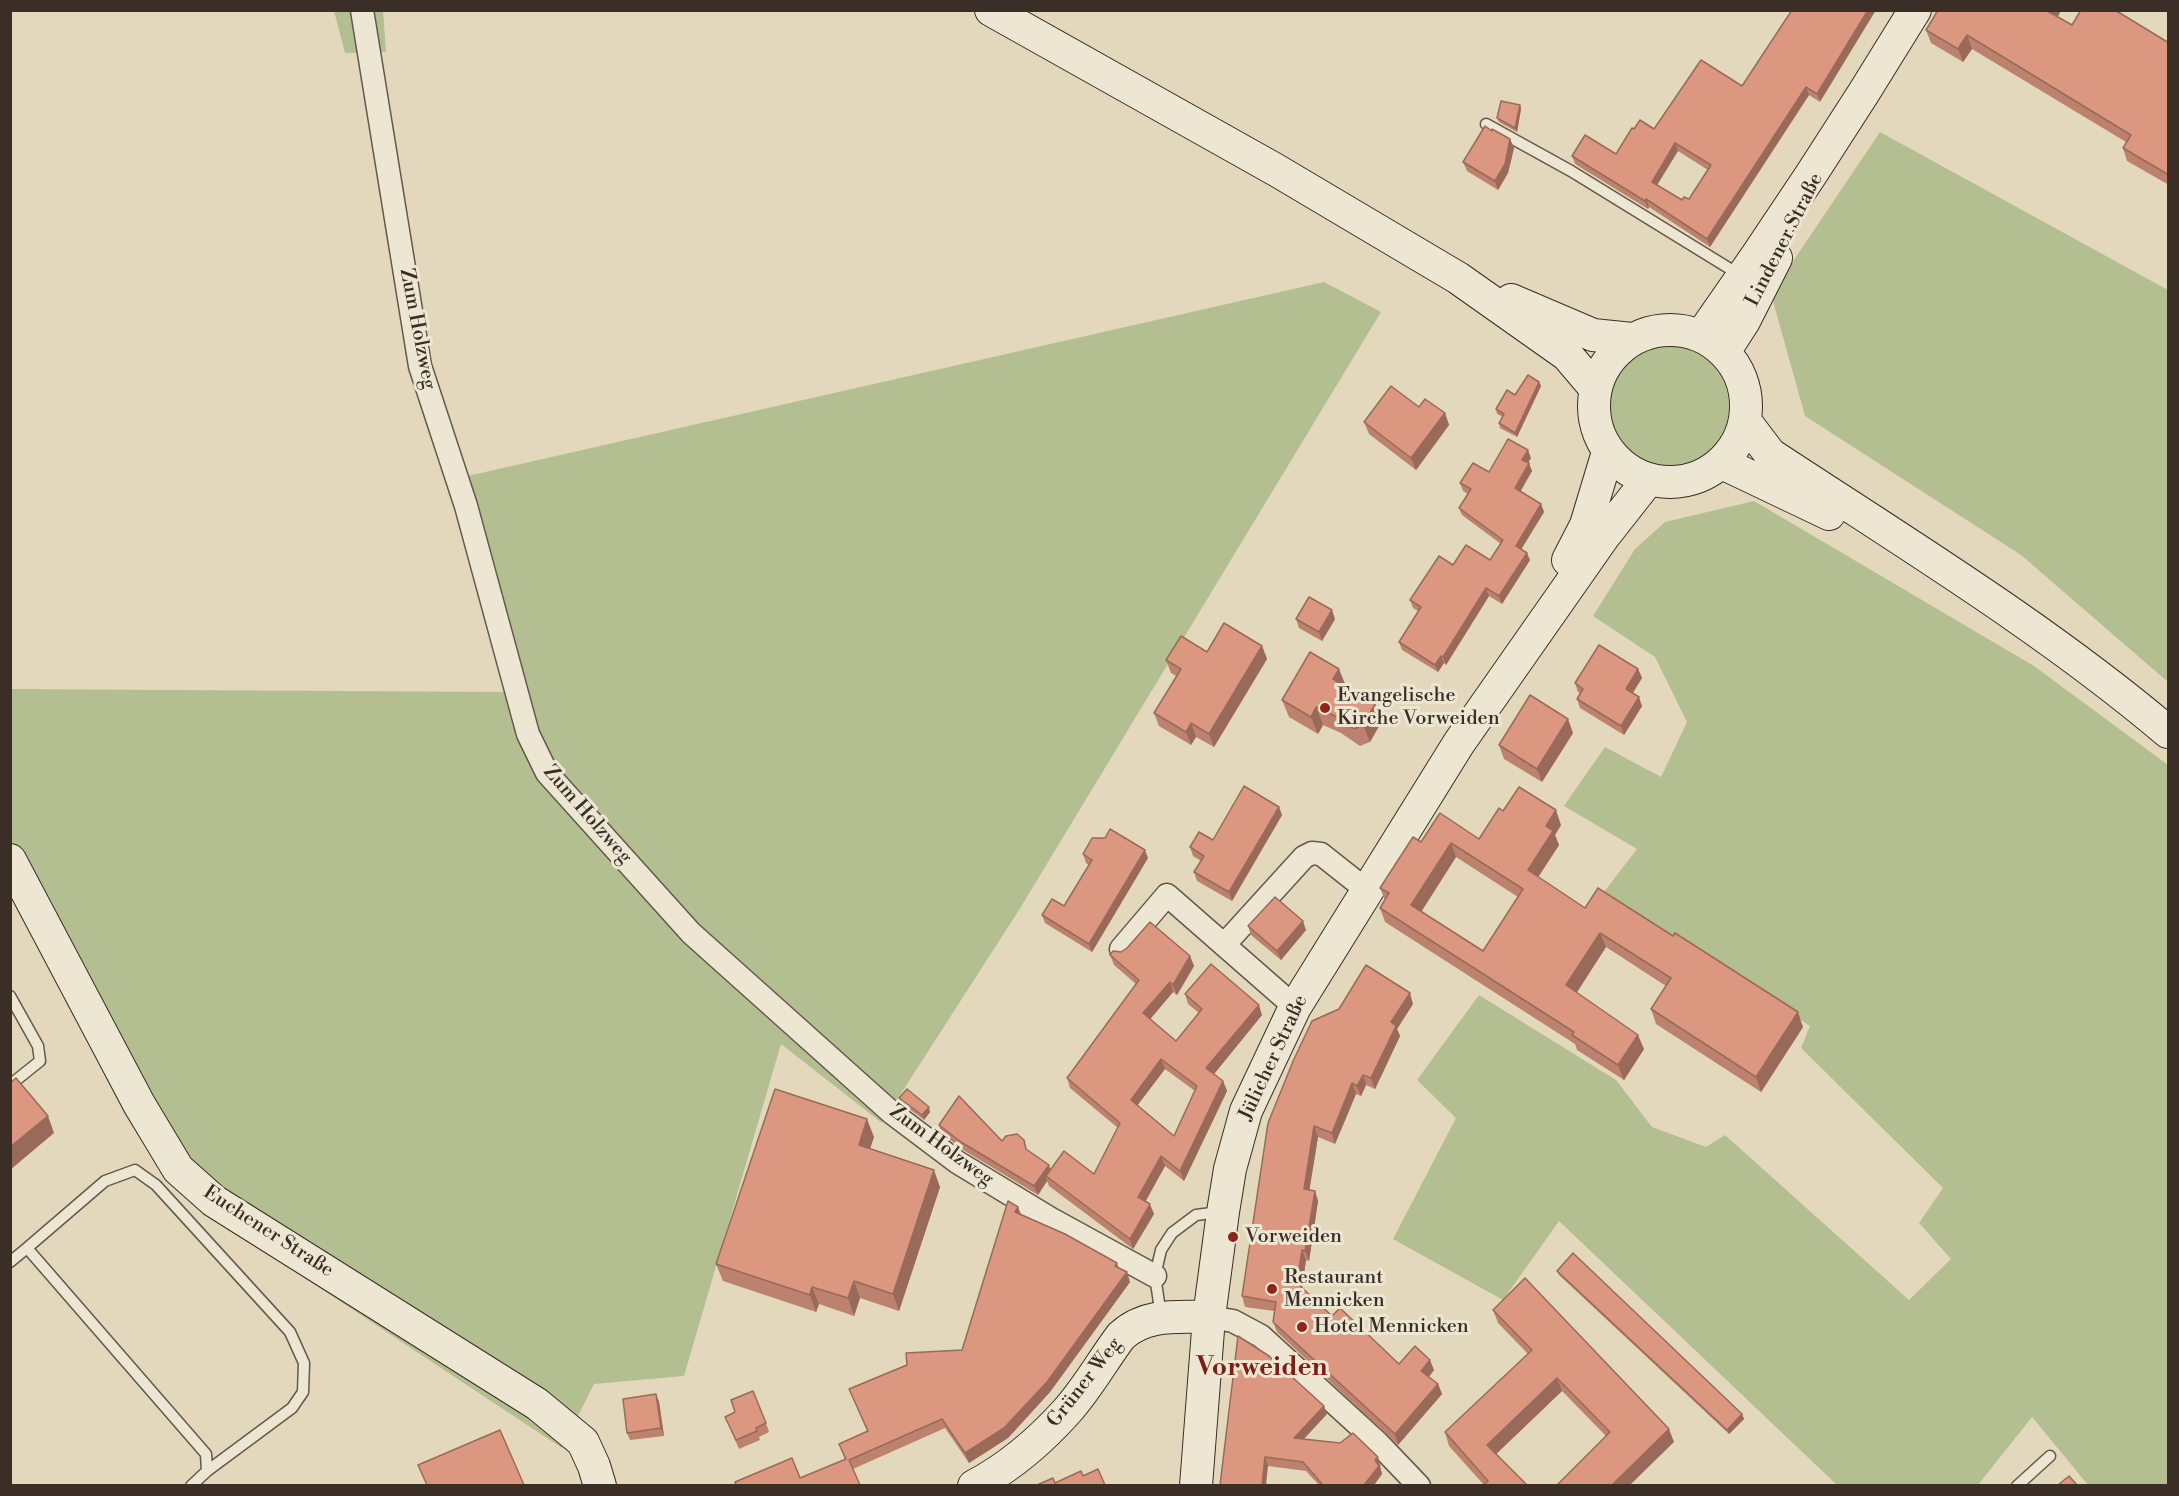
<!DOCTYPE html>
<html>
<head>
<meta charset="utf-8">
<style>
	body { margin:0 }
	#map { position:relative; width:2179px; height:1496px; overflow:hidden; background:#e3d8bc; font-family:"Libre Bodoni",serif }
	canvas { display:block }
	.frame { position:absolute; inset:0; border:12px solid #3a2e26; pointer-events:none }
</style>
</head>
<body>
<div id="map">
<canvas width="2179" height="1496"></canvas>
<div class="frame"></div>
</div>
<script>
const context = document.querySelector('canvas').getContext('2d');
context.lineJoin = 'round';
function paint(path, color) { context.fillStyle = color; context.fill(path, 'evenodd'); }
function stroke(path, color, width, dash) { context.strokeStyle = color; context.lineWidth = width; context.lineCap = dash ? 'butt' : 'round'; context.setLineDash(dash || []); context.stroke(path); }
function label(font, color, halo, rows, align = 'center') {
  context.font = font + ' "Libre Bodoni",serif'; context.lineWidth = 6; context.setLineDash([]); context.textBaseline = 'middle'; context.strokeStyle = halo; context.fillStyle = color; for (const [text, x, y, turn = 0] of rows) {
    context.save(); context.translate(x, y); context.rotate((+turn || 0) * Math.PI / 180); context.textAlign = isNaN(turn) ? turn : align; if (halo) context.strokeText(text, 0, 0); context.fillText(text, 0, 0); context.restore();
  }
}
paint(new Path2D(`
	M 334,11 L 383,11 L 386,52 L 345,53 Z
	M 1880,132 L 2168,290 L 2168,682 L 2021,555 L 1805,416 L 1771,294 Z
	M 1324,282 L 1381,312 L 1019,910 L 882,1123 L 781,1044 L 684,1376 L 594,1384 L 562,1448 L 190,1202 L 142,1142 L 125,1115 L 11,895 L 11,689 L 504,692 L 450,480 Z
	M1607 407a61 61 0 1 1 122 0a61 61 0 1 1-122 0Z
	M 1754,501 L 2034,666 L 2168,765 L 2168,1485 L 2088,1485 L 2032,1417 L 1978,1485 L 1837,1485 L 1559,1221 L 1503,1300 L 1393,1239 L 1456,1118 L 1417,1080 L 1479,995 L 1616,1080 L 1652,1127 L 1706,1147 L 1725,1135 L 1909,1300 L 1951,1259 L 1919,1223 L 1943,1188 L 1801,1048 L 1810,1026 L 1604,892 L 1637,849 L 1564,806 L 1605,747 L 1661,777 L 1687,722 L 1655,657 L 1593,616 L 1635,549 L 1665,522 Z`), '#b4bf91');
const lane = new Path2D(`
	M 1486,124 L 1571,171 L 1740,275
	M 10,996 L 38,1046 L 40,1061 L 10,1085
	M 27,1248 L 105,1181 L 135,1170 L 156,1185 L 290,1332 L 304,1363 L 303,1392 L 292,1408 L 207,1471
	M 10,1262 L 27,1248 L 206,1454 L 207,1471 L 191,1486
	M 1161,1316 L 1155,1276 L 1161,1250 L 1172,1233 L 1196,1215 L 1220,1212
	M 2017,1486 L 2050,1456`);
const street = new Path2D(`
	M 362,10 L 420,366 L 466,506 L 528,734 L 547,773 L 691,933 L 892,1113 L 957,1162 L 1051,1219 L 1155,1276
	M 1224,945 L 1304,857 L 1312,853 L 1321,854 L 1369,892
	M 1121,949 L 1167,895 L 1295,1007
	M 1209,1317 L 1233,1321 L 1261,1336 L 1377,1442 L 1419,1486`);
const secondary = new Path2D(`
	M 991,10 L 1276,170 L 1458,278 L 1567,355 L 1595,388
	M 1511,300 L 1593,335 L 1632,339
	M1594 406a76 76 0 1 1 152 0a76 76 0 1 1-152 0Z
	M 1701,336 C 1776,230 1847,122 1915,10
	M 1724,352 L 1744,321 L 1776,258
	M 1745,421 L 1770,454 C 1905,543 2045,628 2168,732
	M 1722,463 L 1829,514
	M 1568,560 L 1586,525 L 1608,452
	M 10,860 L 139,1104 L 178,1169 L 214,1201 L 537,1404 L 583,1442 L 594,1466 L 600,1486
	M 974,1486 C 1010,1467 1040,1441 1067,1411 C 1087,1389 1103,1360 1121,1336 C 1146,1313 1177,1317 1209,1317
	M 1196,1486 L 1209,1317 L 1223,1212 L 1230,1169 L 1246,1111 L 1295,1007 L 1459,743 L 1604,536 L 1648,480`);
stroke(lane, '#64584c', 13);
stroke(street, '#64584c', 25);
stroke(secondary, '#3a2e26', 34);
stroke(lane, '#ede6d3', 10);
stroke(street, '#ede6d3', 22);
stroke(secondary, '#ede6d3', 32);
paint(new Path2D(`
	M 1792,10 L 1820,102 L 1809,95 L 1710,247 L 1649,207 L 1648,209 L 1575,164 L 1572,156 L 1616,154 L 1634,129 L 1654,129 L 1742,86 ZM 1678,151 L 1708,170 L 1689,199 L 1682,200 L 1657,185 Z
	M 2058,17 L 2072,25 L 2169,43 L 2169,185 L 2127,161 L 2123,148 L 2126,142 L 1972,49 L 1963,62 L 1931,43 L 1926,30 Z
	M 1520,105 L 1521,109 L 1517,132 L 1499,122 L 1497,118 Z
	M 1492,131 L 1510,139 L 1514,148 L 1508,173 L 1498,190 L 1467,171 L 1463,162 Z
	M 1539,382 L 1541,386 L 1517,437 L 1500,428 L 1499,423 L 1503,417 L 1497,414 L 1496,409 L 1515,395 Z
	M 1419,407 L 1445,413 L 1449,425 L 1416,470 L 1369,434 L 1364,422 Z
	M 1531,458 L 1528,463 L 1532,471 L 1520,491 L 1541,504 L 1544,512 L 1521,549 L 1530,560 L 1502,604 L 1489,596 L 1446,665 L 1444,663 L 1438,672 L 1402,650 L 1399,642 L 1418,611 L 1413,608 L 1410,600 L 1453,565 L 1490,560 L 1501,544 L 1462,515 L 1459,508 L 1468,494 L 1463,491 L 1460,483 Z
	M 1296,619 L 1335,619 L 1322,641 L 1299,628 Z
	M 1262,646 L 1267,659 L 1214,747 L 1196,737 L 1191,745 L 1159,726 L 1154,713 L 1176,676 L 1171,673 L 1166,660 L 1207,652 Z
	M 1638,669 L 1642,678 L 1633,693 L 1642,706 L 1624,735 L 1580,708 L 1577,699 L 1580,693 L 1578,692 L 1575,683 Z
	M 1345,686 L 1375,704 L 1382,721 L 1370,742 L 1360,746 L 1341,733 L 1323,725 L 1318,734 L 1289,717 L 1282,700 Z
	M 1573,733 L 1542,782 L 1504,759 L 1499,745 Z
	M 1503,811 L 1561,825 L 1555,835 L 1559,845 L 1538,877 L 1585,908 L 1803,1027 L 1761,1092 L 1656,1024 L 1651,1009 L 1666,986 L 1606,947 L 1577,992 L 1644,1049 L 1624,1080 L 1577,1050 L 1575,1044 L 1385,922 L 1380,908 L 1385,900 L 1380,888 L 1421,842 L 1479,839 ZM 1456,857 L 1518,897 L 1483,951 L 1421,912 Z
	M 1282,815 L 1232,901 L 1197,881 L 1194,872 L 1201,861 L 1193,856 L 1190,847 Z
	M 1083,854 L 1148,858 L 1092,952 L 1045,923 L 1042,915 L 1064,906 L 1089,865 L 1086,863 Z
	M 1248,926 L 1306,930 L 1281,960 L 1251,935 Z
	M 1110,955 L 1190,956 L 1194,966 L 1177,995 L 1173,992 L 1150,1019 L 1176,1041 L 1199,1013 L 1188,1004 L 1185,994 L 1262,1015 L 1214,1074 L 1223,1081 L 1227,1091 L 1184,1181 L 1165,1166 L 1145,1201 L 1154,1214 L 1133,1249 L 1049,1186 L 1047,1181 L 1038,1195 L 965,1151 L 942,1134 L 939,1125 L 1002,1141 L 1028,1150 L 1051,1169 L 1094,1174 L 1118,1128 L 1070,1088 L 1067,1078 L 1136,984 L 1114,965 ZM 1165,1069 L 1195,1091 L 1174,1136 L 1137,1105 Z
	M 1413,1004 L 1397,1029 L 1400,1036 L 1375,1089 L 1366,1085 L 1361,1096 L 1356,1094 L 1335,1144 L 1318,1137 L 1309,1190 L 1315,1191 L 1318,1201 L 1309,1261 L 1306,1260 L 1302,1288 L 1332,1316 L 1399,1364 L 1434,1370 L 1429,1377 L 1438,1384 L 1442,1394 L 1398,1445 L 1277,1332 L 1273,1322 L 1274,1311 L 1245,1307 L 1242,1296 L 1268,1123 Z
	M 899,1098 L 930,1112 L 924,1120 L 900,1102 Z
	M 874,1137 L 870,1149 L 940,1187 L 899,1311 L 860,1298 L 854,1316 L 819,1304 L 816,1312 L 723,1281 L 716,1264 Z
	M 1021,1215 L 1117,1263 L 1119,1268 L 1130,1282 L 1050,1392 L 1008,1438 L 969,1463 L 945,1428 L 853,1469 L 800,1478 L 845,1460 L 839,1444 L 867,1431 L 849,1389 L 962,1350 Z
	M 1557,1271 L 1742,1414 L 1744,1419 L 1729,1434 L 1559,1275 Z
	M 1493,1310 L 1674,1442 L 1606,1436 L 1562,1391 L 1496,1454 L 1527,1485 L 1484,1485 L 1449,1446 L 1445,1432 L 1528,1354 L 1498,1323 Z
	M 656,1394 L 659,1402 L 664,1436 L 630,1440 L 627,1433 Z
	M 1327,1414 L 1304,1439 L 1381,1465 L 1380,1467 L 1382,1474 L 1374,1485 L 1319,1485 L 1306,1471 L 1268,1466 L 1220,1485 Z
	M 725,1417 L 766,1423 L 769,1432 L 759,1437 L 760,1440 L 739,1449 Z`), '#bc826d');
paint(new Path2D(`
	M 1868,10 L 1876,10 L 1820,102 L 1817,94 Z
	M 2050,10 L 2061,10 L 2054,26 L 2049,12 Z
	M 1967,35 L 1972,49 L 1963,62 L 1958,49 Z
	M 1806,87 L 1809,95 L 1710,247 L 1707,239 Z
	M 1520,105 L 1521,109 L 1517,132 L 1515,128 Z
	M 1510,139 L 1514,148 L 1508,173 L 1498,190 L 1495,181 Z
	M 1675,143 L 1678,151 L 1654,190 L 1652,182 Z
	M 1646,199 L 1649,207 L 1648,209 L 1645,201 Z
	M 1539,382 L 1541,386 L 1517,437 L 1515,433 Z
	M 1445,413 L 1449,425 L 1416,470 L 1411,458 Z
	M 1528,450 L 1531,458 L 1525,467 L 1522,460 Z
	M 1529,463 L 1532,471 L 1518,496 L 1515,488 Z
	M 1541,504 L 1544,512 L 1519,553 L 1516,546 Z
	M 1527,553 L 1530,560 L 1502,604 L 1499,596 Z
	M 1486,588 L 1489,596 L 1446,665 L 1443,657 Z
	M 1332,610 L 1335,619 L 1322,641 L 1319,632 Z
	M 1262,646 L 1267,659 L 1214,747 L 1209,734 Z
	M 1441,656 L 1444,663 L 1438,672 L 1435,665 Z
	M 1339,669 L 1346,686 L 1333,679 Z
	M 1638,669 L 1642,678 L 1629,698 L 1626,689 Z
	M 1639,697 L 1642,706 L 1624,735 L 1621,726 Z
	M 1375,704 L 1382,721 L 1370,742 L 1363,725 Z
	M 1316,707 L 1323,725 L 1318,734 L 1311,717 Z
	M 1568,719 L 1573,733 L 1542,782 L 1537,769 Z
	M 1191,723 L 1196,737 L 1191,745 L 1186,732 Z
	M 1279,807 L 1282,815 L 1232,901 L 1229,892 Z
	M 1556,810 L 1561,825 L 1555,835 L 1559,845 L 1533,885 L 1528,870 L 1546,826 Z
	M 1451,843 L 1456,857 L 1416,920 L 1411,905 Z
	M 1145,850 L 1148,858 L 1092,952 L 1089,944 Z
	M 1303,921 L 1306,930 L 1281,960 L 1277,951 Z
	M 1600,933 L 1606,947 L 1572,1000 L 1566,985 Z
	M 1190,956 L 1194,966 L 1177,995 L 1173,985 Z
	M 1170,982 L 1173,992 L 1147,1023 L 1143,1013 Z
	M 1410,993 L 1413,1004 L 1397,1029 L 1400,1036 L 1375,1089 L 1371,1078 L 1391,1022 Z
	M 1259,1005 L 1262,1015 L 1210,1079 L 1206,1068 Z
	M 1798,1012 L 1803,1027 L 1761,1092 L 1756,1077 Z
	M 1638,1035 L 1644,1049 L 1624,1080 L 1618,1065 Z
	M 1161,1059 L 1165,1069 L 1134,1110 L 1131,1100 Z
	M 1363,1075 L 1366,1085 L 1361,1096 L 1357,1086 Z
	M 1223,1081 L 1227,1091 L 1184,1181 L 1180,1171 Z
	M 1352,1083 L 1356,1094 L 1335,1144 L 1332,1133 Z
	M 929,1107 L 930,1112 L 924,1120 L 922,1115 Z
	M 48,1116 L 54,1133 L 10,1170 L 10,1147 Z
	M 867,1119 L 874,1137 L 865,1162 L 859,1145 Z
	M 1314,1126 L 1318,1137 L 1308,1199 L 1304,1189 Z
	M 1161,1156 L 1165,1166 L 1142,1208 L 1138,1197 Z
	M 1049,1165 L 1052,1174 L 1046,1176 L 1047,1181 L 1038,1195 L 1034,1186 Z
	M 934,1170 L 940,1187 L 899,1311 L 893,1294 Z
	M 1315,1191 L 1318,1201 L 1309,1261 L 1305,1251 Z
	M 1150,1204 L 1154,1214 L 1133,1249 L 1130,1239 Z
	M 1018,1207 L 1022,1217 L 1015,1212 Z
	M 1302,1250 L 1306,1260 L 1301,1294 L 1297,1283 Z
	M 1127,1272 L 1130,1282 L 1050,1392 L 1008,1438 L 969,1463 L 965,1453 Z
	M 854,1281 L 860,1298 L 854,1316 L 848,1298 Z
	M 812,1287 L 819,1304 L 816,1312 L 810,1295 Z
	M 1430,1360 L 1434,1370 L 1425,1381 L 1421,1371 Z
	M 1557,1378 L 1562,1391 L 1492,1458 L 1487,1445 Z
	M 1438,1384 L 1442,1394 L 1398,1445 L 1395,1434 Z
	M 656,1394 L 659,1402 L 664,1436 L 661,1428 Z
	M 1324,1406 L 1327,1414 L 1297,1446 L 1294,1438 Z
	M 1742,1414 L 1744,1419 L 1729,1434 L 1727,1430 Z
	M 1669,1429 L 1674,1442 L 1630,1485 L 1612,1485 Z
	M 1265,1457 L 1268,1466 L 1266,1485 L 1262,1485 Z
	M 1378,1457 L 1382,1474 L 1374,1485 L 1364,1485 L 1375,1460 Z`), '#996a59');
const building = new Path2D(`
	M 1792,10 L 1868,10 L 1817,94 L 1806,87 L 1707,239 L 1646,199 L 1645,201 L 1572,156 L 1585,135 L 1616,154 L 1632,128 L 1634,129 L 1640,120 L 1654,129 L 1701,60 L 1742,86 ZM 1675,143 L 1711,165 L 1689,199 L 1684,197 L 1682,200 L 1652,182 Z
	M 1938,10 L 2050,10 L 2049,12 L 2072,25 L 2081,10 L 2115,10 L 2169,43 L 2169,175 L 2123,148 L 2131,135 L 1967,35 L 1958,49 L 1926,30 Z
	M 1501,101 L 1520,105 L 1515,128 L 1497,118 Z
	M 1485,126 L 1492,131 L 1492,129 L 1510,139 L 1505,164 L 1495,181 L 1463,162 Z
	M 1528,375 L 1539,382 L 1515,433 L 1499,423 L 1504,414 L 1496,409 L 1507,390 L 1515,395 Z
	M 1391,386 L 1419,407 L 1425,399 L 1445,413 L 1411,458 L 1364,422 Z
	M 1508,439 L 1528,450 L 1522,460 L 1529,463 L 1515,488 L 1541,504 L 1516,546 L 1527,553 L 1499,596 L 1486,588 L 1443,657 L 1441,656 L 1435,665 L 1399,642 L 1421,607 L 1410,600 L 1439,556 L 1453,565 L 1466,545 L 1490,560 L 1503,540 L 1459,508 L 1471,489 L 1460,483 L 1473,463 L 1489,472 Z
	M 1309,597 L 1332,610 L 1319,632 L 1296,619 Z
	M 1224,623 L 1262,646 L 1209,734 L 1191,723 L 1186,732 L 1154,713 L 1181,669 L 1166,660 L 1181,636 L 1207,652 Z
	M 1599,645 L 1638,669 L 1626,689 L 1639,697 L 1621,726 L 1577,699 L 1583,689 L 1575,683 Z
	M 1310,652 L 1339,669 L 1333,679 L 1375,704 L 1363,725 L 1354,729 L 1335,716 L 1316,707 L 1311,717 L 1282,700 Z
	M 1530,695 L 1568,719 L 1537,769 L 1499,745 Z
	M 1244,786 L 1279,807 L 1229,892 L 1194,872 L 1204,856 L 1190,847 L 1199,832 L 1213,840 Z
	M 1519,787 L 1556,810 L 1546,826 L 1553,831 L 1528,870 L 1585,908 L 1598,888 L 1673,936 L 1675,933 L 1798,1012 L 1756,1077 L 1651,1009 L 1671,978 L 1600,933 L 1566,985 L 1638,1035 L 1618,1065 L 1572,1035 L 1574,1032 L 1380,908 L 1389,893 L 1380,888 L 1413,837 L 1421,842 L 1440,813 L 1479,839 L 1499,808 L 1503,811 ZM 1451,843 L 1523,889 L 1483,951 L 1411,905 Z
	M 1110,829 L 1145,850 L 1089,944 L 1042,915 L 1052,899 L 1064,906 L 1092,860 L 1083,854 L 1092,838 L 1105,838 Z
	M 1275,897 L 1303,921 L 1277,951 L 1248,926 Z
	M 1150,922 L 1190,956 L 1173,985 L 1170,982 L 1143,1013 L 1176,1041 L 1202,1009 L 1185,994 L 1211,964 L 1259,1005 L 1206,1068 L 1223,1081 L 1180,1171 L 1161,1156 L 1138,1197 L 1150,1204 L 1130,1239 L 1046,1176 L 1064,1151 L 1094,1174 L 1120,1123 L 1067,1078 L 1139,980 L 1110,955 L 1113,951 L 1121,952 L 1127,948 ZM 1161,1059 L 1197,1086 L 1174,1136 L 1131,1100 Z
	M 1366,965 L 1410,993 L 1391,1022 L 1396,1026 L 1371,1078 L 1363,1075 L 1357,1086 L 1352,1083 L 1332,1133 L 1314,1126 L 1304,1189 L 1315,1191 L 1305,1251 L 1302,1250 L 1297,1283 L 1332,1316 L 1340,1308 L 1399,1364 L 1415,1346 L 1430,1360 L 1421,1371 L 1438,1384 L 1395,1434 L 1273,1322 L 1276,1302 L 1242,1296 L 1268,1123 L 1294,1059 L 1312,1021 L 1339,1009 Z
	M 16,1078 L 48,1116 L 10,1147 L 10,1083 Z
	M 775,1089 L 867,1119 L 859,1145 L 934,1170 L 893,1294 L 854,1281 L 848,1298 L 812,1287 L 810,1295 L 716,1264 Z
	M 907,1089 L 929,1107 L 922,1115 L 899,1098 Z
	M 959,1096 L 1002,1141 L 1006,1136 L 1017,1134 L 1024,1140 L 1026,1149 L 1049,1165 L 1034,1186 L 961,1142 L 939,1125 Z
	M 1008,1201 L 1018,1207 L 1015,1212 L 1065,1234 L 1117,1263 L 1115,1266 L 1127,1272 L 1047,1382 L 1004,1428 L 965,1453 L 942,1419 L 849,1460 L 860,1485 L 736,1485 L 735,1482 L 792,1458 L 800,1478 L 846,1459 L 839,1444 L 868,1431 L 849,1389 L 907,1365 L 906,1353 L 962,1350 Z
	M 1573,1253 L 1742,1414 L 1727,1430 L 1557,1271 Z
	M 1525,1278 L 1669,1429 L 1612,1485 L 1557,1485 L 1610,1432 L 1557,1378 L 1487,1445 L 1527,1485 L 1484,1485 L 1488,1481 L 1445,1432 L 1532,1350 L 1493,1310 Z
	M 1238,1336 L 1269,1356 L 1324,1406 L 1294,1438 L 1340,1443 L 1353,1433 L 1378,1457 L 1375,1460 L 1379,1466 L 1364,1485 L 1323,1485 L 1303,1462 L 1265,1457 L 1262,1485 L 1220,1485 Z
	M 753,1391 L 766,1423 L 756,1428 L 757,1431 L 736,1440 L 725,1417 L 735,1412 L 731,1400 Z
	M 656,1394 L 661,1428 L 627,1433 L 623,1399 Z
	M 500,1430 L 524,1485 L 427,1485 L 418,1465 Z
	M 1098,1469 L 1105,1485 L 1037,1485 L 1053,1478 L 1055,1483 L 1081,1471 L 1083,1476 Z
	M 2069,1476 L 2077,1485 L 2058,1485 Z`);
paint(building, '#db977f');
stroke(building, '#996a59', 1.5);
for (const [x, y, r, color] of [
	[1325,708,6,"#8f2418"],
	[1233,1237,6,"#8f2418"],
	[1272,1289,6,"#8f2418"],
	[1302,1327,6,"#8f2418"]
]) { const dot = new Path2D(); dot.arc(x, y, r, 0, 2 * Math.PI); context.fillStyle = color; context.fill(dot); stroke(dot, '#ede6d3', 2); }
label('20px', '#3a2e26', '#ede6d3', [
	["Lindener Straße",1785,240,-63],
	["Zum Holzweg",417,329,79],
	["Zum Holzweg",587,815,49],
	["Jülicher Straße",1274,1058,-65],
	["Zum Holzweg",941,1146,36],
	["Euchener Straße",268,1232,33],
	["Grüner Weg",1085,1383,-52]
]);
label('20px', '#3a2e26', '#ede6d3', [
	["Evangelische",1337,696],
	["Kirche Vorweiden",1337,719],
	["Vorweiden",1245,1237],
	["Restaurant",1284,1278],
	["Mennicken",1284,1301],
	["Hotel Mennicken",1314,1327]
], 'left');
label('bold 26px', '#7a1f14', '#ede6d3', [
	["Vorweiden",1262,1369]
]);
</script>
</body>
</html>
